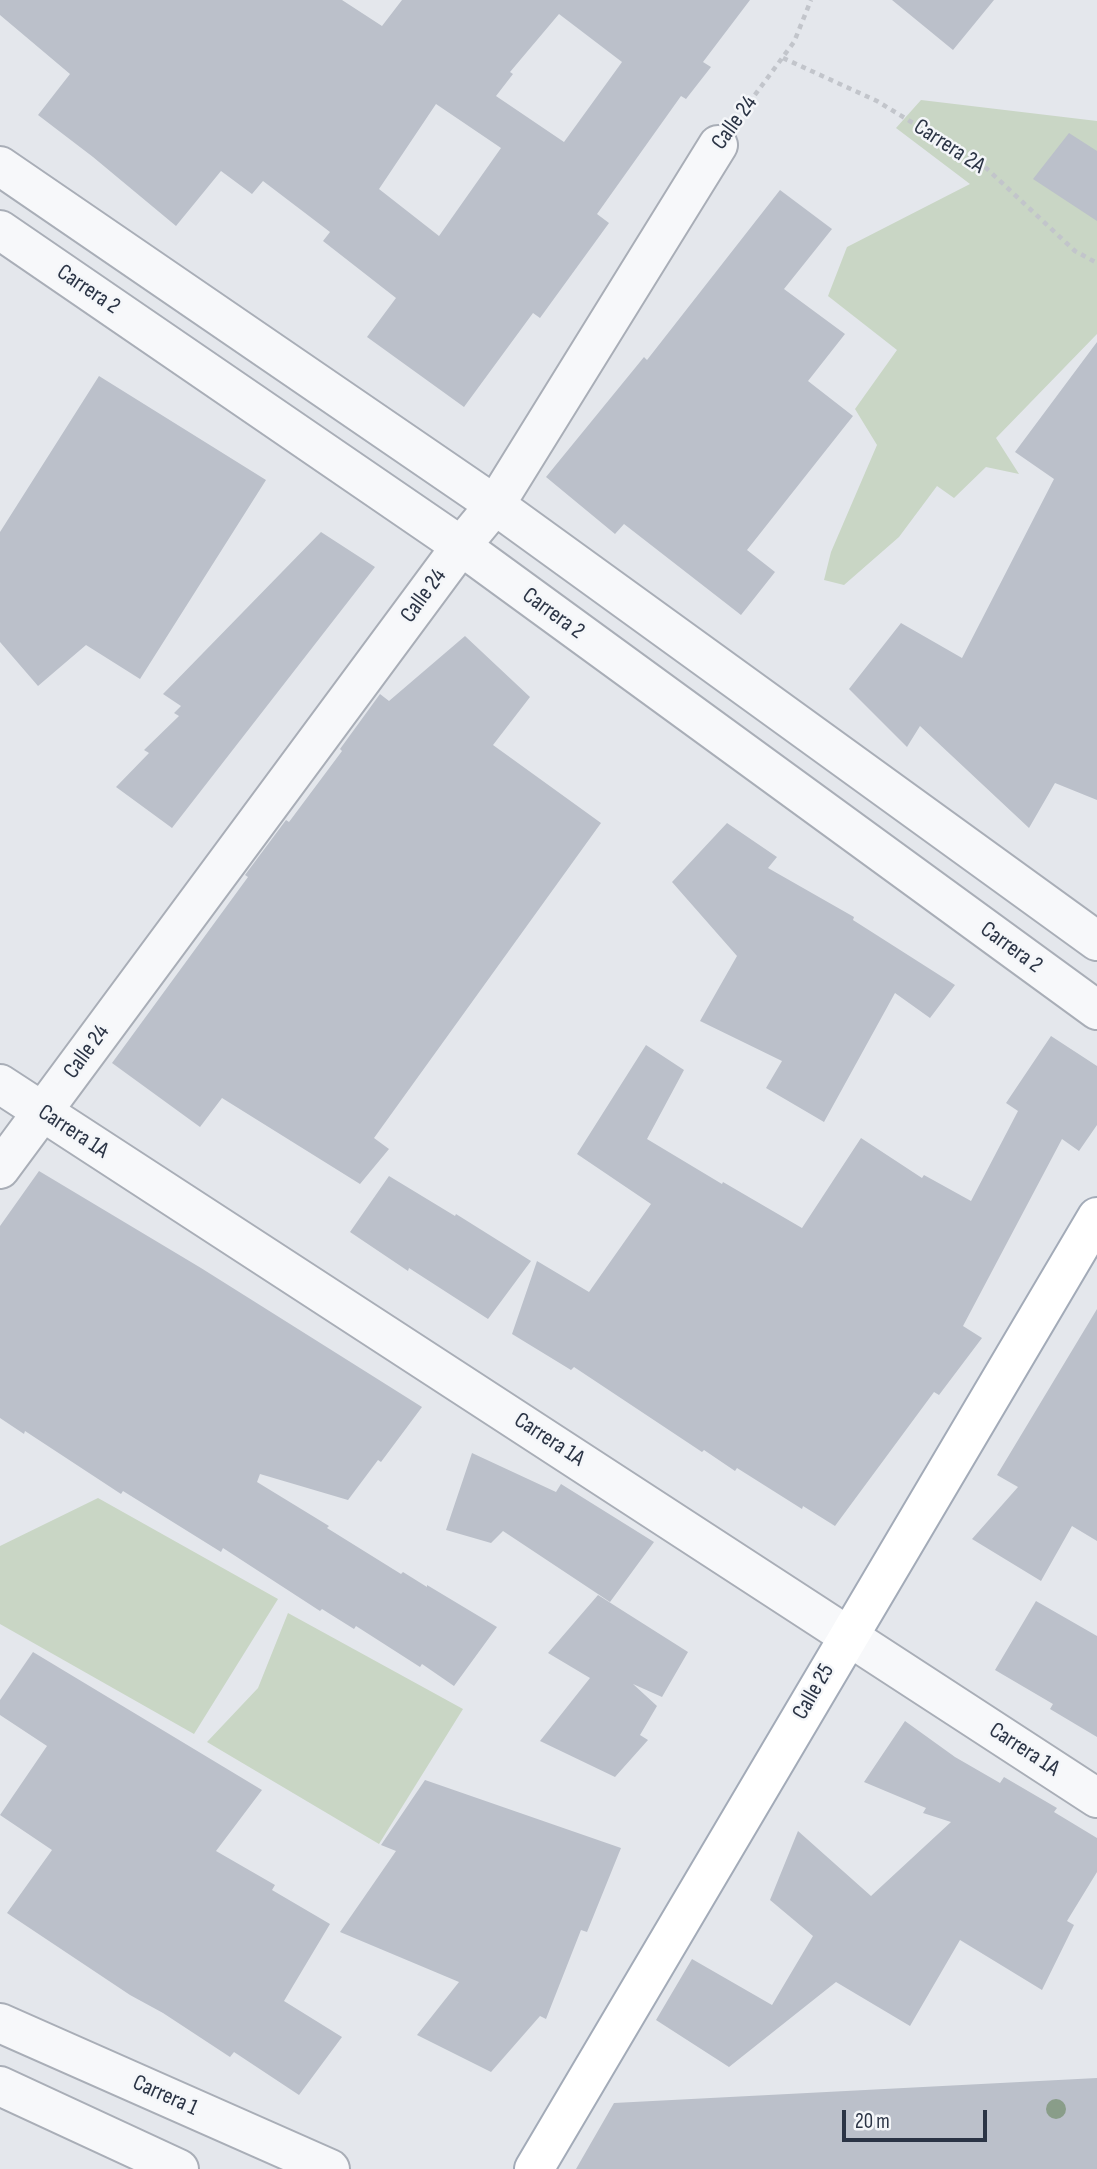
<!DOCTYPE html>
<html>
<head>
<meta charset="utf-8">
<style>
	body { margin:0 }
	#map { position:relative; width:1097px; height:2169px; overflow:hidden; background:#e4e7ec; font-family:"Sofia Sans Condensed",sans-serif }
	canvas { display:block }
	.scale { position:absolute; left:842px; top:2110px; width:145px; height:32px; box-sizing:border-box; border:4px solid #2b3445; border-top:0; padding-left:9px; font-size:21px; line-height:24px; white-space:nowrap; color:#2b3445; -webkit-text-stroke:5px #f4f6f9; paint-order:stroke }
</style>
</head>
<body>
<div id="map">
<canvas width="1097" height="2169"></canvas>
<div class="scale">20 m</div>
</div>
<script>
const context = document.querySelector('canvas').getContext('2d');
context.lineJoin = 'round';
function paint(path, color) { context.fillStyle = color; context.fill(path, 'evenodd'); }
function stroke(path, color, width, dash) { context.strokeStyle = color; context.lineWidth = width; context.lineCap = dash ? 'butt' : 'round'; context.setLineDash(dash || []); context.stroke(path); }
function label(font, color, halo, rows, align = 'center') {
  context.font = font + ' "Sofia Sans Condensed",sans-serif'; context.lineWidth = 5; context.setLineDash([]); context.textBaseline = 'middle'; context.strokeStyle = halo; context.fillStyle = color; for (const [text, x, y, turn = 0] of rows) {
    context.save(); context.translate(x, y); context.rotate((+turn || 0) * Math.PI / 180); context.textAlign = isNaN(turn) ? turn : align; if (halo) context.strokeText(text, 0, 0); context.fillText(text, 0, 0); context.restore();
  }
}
paint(new Path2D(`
	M 921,100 L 1097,121 L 1097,334 L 996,438 L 1019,474 L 986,467 L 954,498 L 937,486 L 899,537 L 844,585 L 824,580 L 831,552 L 877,445 L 855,409 L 897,350 L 828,296 L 847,247 L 970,184 L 896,128 Z
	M 98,1498 L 278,1599 L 194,1734 L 0,1624 L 0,1546 Z
	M 288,1613 L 463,1709 L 379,1844 L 207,1742 L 258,1688 Z`), '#c9d6c5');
paint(new Path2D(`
	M 0,0 L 342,0 L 382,26 L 402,0 L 750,0 L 703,62 L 711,67 L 686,99 L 681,96 L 597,214 L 609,223 L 540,318 L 533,313 L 464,407 L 367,337 L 396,298 L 323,241 L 330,232 L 263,181 L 252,194 L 221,171 L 176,226 L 93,157 L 38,115 L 70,74 L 0,15 ZM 559,14 L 622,62 L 564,142 L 496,96 L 513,74 L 510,72 ZM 436,104 L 501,148 L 439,236 L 379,189 Z
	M 892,0 L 994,0 L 953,50 Z
	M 1069,133 L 1097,151 L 1097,221 L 1033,179 Z
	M 780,190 L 832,229 L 784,289 L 845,334 L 808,381 L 853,416 L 747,550 L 775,572 L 741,615 L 624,524 L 615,534 L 546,477 L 644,357 L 647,360 Z
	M 1097,342 L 1097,800 L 1055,783 L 1029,828 L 920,726 L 907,747 L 849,689 L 901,623 L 962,658 L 1054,479 L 1015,452 Z
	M 99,376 L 266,480 L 140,679 L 86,645 L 38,686 L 0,642 L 0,532 Z
	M 321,532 L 375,567 L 172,828 L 116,787 L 149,753 L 144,750 L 179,716 L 174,713 L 181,706 L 163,694 Z
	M 465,636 L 530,697 L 493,745 L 601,823 L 374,1138 L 389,1149 L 360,1184 L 222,1098 L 200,1127 L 112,1063 L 248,877 L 245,875 L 286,820 L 289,822 L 342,751 L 340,749 L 380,694 L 389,701 Z
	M 727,823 L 777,857 L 768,868 L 854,917 L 853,920 L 955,985 L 930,1018 L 895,993 L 824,1122 L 766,1088 L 782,1061 L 700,1021 L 737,956 L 672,882 Z
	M 1051,1036 L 1097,1066 L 1097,1125 L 1079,1151 L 1062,1139 L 963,1326 L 982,1338 L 939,1395 L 934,1392 L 835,1526 L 803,1506 L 802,1509 L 737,1468 L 735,1471 L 704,1450 L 702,1452 L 574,1367 L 571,1370 L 512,1334 L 537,1261 L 589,1292 L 651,1204 L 577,1154 L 646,1045 L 684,1070 L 647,1139 L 722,1184 L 723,1182 L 802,1228 L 861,1138 L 922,1178 L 924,1175 L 971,1201 L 1018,1111 L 1006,1103 Z
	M 39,1171 L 201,1268 L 422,1407 L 381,1462 L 378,1460 L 348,1500 L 260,1474 L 257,1482 L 329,1526 L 327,1528 L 401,1574 L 403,1572 L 427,1587 L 427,1585 L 497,1627 L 454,1686 L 422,1664 L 420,1667 L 356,1626 L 354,1629 L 322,1609 L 320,1611 L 223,1548 L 221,1552 L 123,1491 L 121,1494 L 25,1431 L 24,1434 L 0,1418 L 0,1226 Z
	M 389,1176 L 455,1216 L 456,1214 L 531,1261 L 488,1319 L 409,1268 L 408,1271 L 350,1232 Z
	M 1097,1309 L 1097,1541 L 1072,1526 L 1041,1581 L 972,1539 L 1018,1487 L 997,1475 Z
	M 472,1453 L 556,1492 L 561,1484 L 654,1542 L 610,1602 L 503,1531 L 491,1543 L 446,1530 Z
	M 598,1595 L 688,1652 L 662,1697 L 633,1684 L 657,1706 L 640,1735 L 648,1740 L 615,1777 L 540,1741 L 590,1678 L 548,1653 Z
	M 1036,1601 L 1097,1636 L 1097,1737 L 1050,1709 L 1053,1704 L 995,1670 Z
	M 33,1652 L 262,1790 L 216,1851 L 275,1885 L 272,1890 L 330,1924 L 284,2001 L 342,2037 L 299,2095 L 234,2052 L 230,2057 L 163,2013 L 130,1995 L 7,1913 L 52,1850 L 0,1815 L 47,1746 L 0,1715 L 0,1700 Z
	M 905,1721 L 955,1757 L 1000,1783 L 1004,1777 L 1057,1808 L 1054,1812 L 1097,1838 L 1097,1872 L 1067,1921 L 1074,1925 L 1042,1990 L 960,1940 L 910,2026 L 836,1982 L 729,2067 L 656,2020 L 692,1959 L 772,2005 L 813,1936 L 770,1900 L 798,1831 L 871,1896 L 951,1822 L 923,1813 L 926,1808 L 864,1782 Z
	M 425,1780 L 621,1848 L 587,1932 L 581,1930 L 546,2019 L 540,2016 L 491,2072 L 417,2035 L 459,1982 L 340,1932 L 396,1851 L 381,1845 Z
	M 1097,2078 L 1097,2169 L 576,2169 L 614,2103 Z`), '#bbc0ca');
const minor = new Path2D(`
	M 0,166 L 495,505 L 1097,941
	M 0,230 L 461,546 L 1097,1010
	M 0,1084 L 1097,1798
	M 0,1169 L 461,546 L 495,505 L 718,145
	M 0,2023 L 330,2169
	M 0,2086 L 179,2169`);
const major = new Path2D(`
	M 534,2169 L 1097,1217`);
stroke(minor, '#a9aeb7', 42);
stroke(major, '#a3abb8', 42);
stroke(new Path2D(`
	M 783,58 L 877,101 L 985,167 L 1075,251 L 1097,263
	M 743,111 L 794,42 L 811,0`), '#c2c5cb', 4.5, [5, 5]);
stroke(minor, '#f7f8fa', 38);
stroke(major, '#fff', 38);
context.fillStyle = '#899d89';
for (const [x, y] of [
	[1056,2109]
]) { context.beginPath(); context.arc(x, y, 10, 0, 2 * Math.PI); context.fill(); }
label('23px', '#2b3445', '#f4f6f9', [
	["Calle 24",735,123,-54],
	["Carrera 2A",949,147,33],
	["Carrera 2",88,290,34],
	["Calle 24",424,596,-54],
	["Carrera 2",553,614,36],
	["Carrera 2",1011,948,36],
	["Calle 24",87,1052,-54],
	["Carrera 1A",73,1132,33],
	["Carrera 1A",549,1440,33],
	["Calle 25",814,1692,-60],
	["Carrera 1A",1024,1750,33],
	["Carrera 1",165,2096,24]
]);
</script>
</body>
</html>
